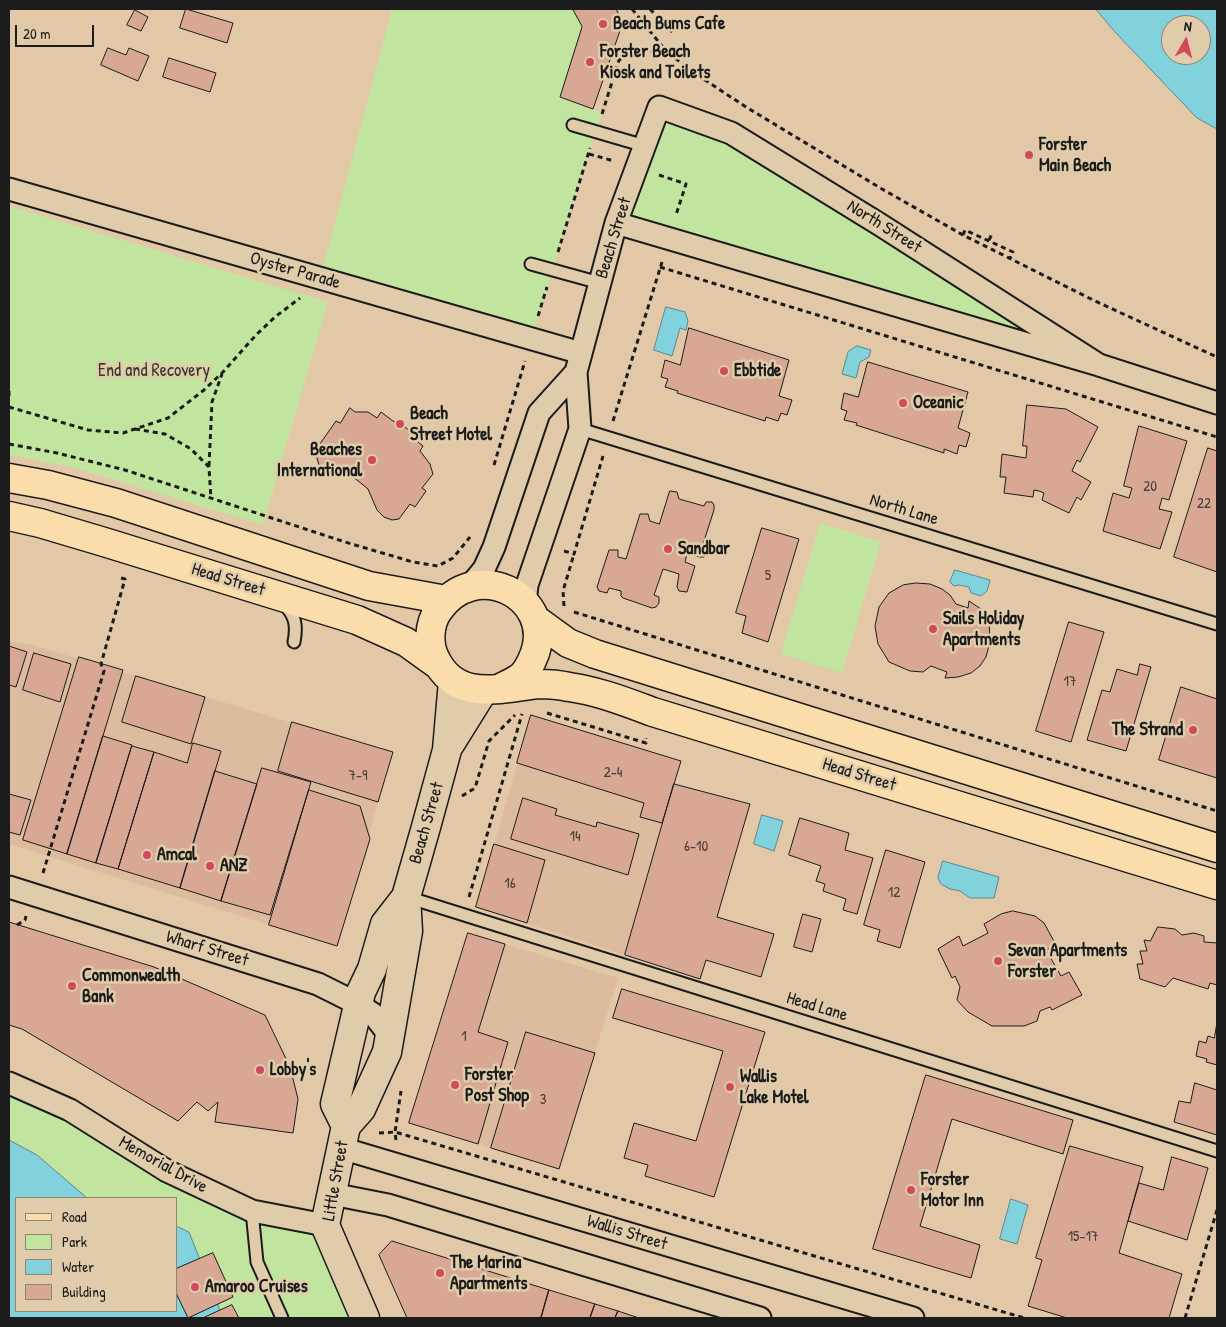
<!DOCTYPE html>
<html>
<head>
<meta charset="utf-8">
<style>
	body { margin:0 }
	#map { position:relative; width:1226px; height:1327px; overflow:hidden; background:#e3c8a8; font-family:"Patrick Hand",sans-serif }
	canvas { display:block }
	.frame { position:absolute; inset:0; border:10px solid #1c1c1c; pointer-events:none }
	.legend { position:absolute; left:15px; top:1197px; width:162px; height:115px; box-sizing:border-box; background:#e0ccaa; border:1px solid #928671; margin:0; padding:6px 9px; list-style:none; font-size:15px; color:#1c1c1c }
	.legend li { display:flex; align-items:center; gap:10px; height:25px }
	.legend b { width:25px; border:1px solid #928671 }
	.north { position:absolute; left:1161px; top:15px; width:50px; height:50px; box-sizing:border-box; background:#e0ccaa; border:1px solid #928671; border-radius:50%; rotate:8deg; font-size:14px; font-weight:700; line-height:20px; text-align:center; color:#1c1c1c }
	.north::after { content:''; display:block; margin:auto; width:18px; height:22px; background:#d1495b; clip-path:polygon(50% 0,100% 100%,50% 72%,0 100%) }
	.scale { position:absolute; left:15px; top:25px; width:79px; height:22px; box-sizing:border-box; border:2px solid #1c1c1c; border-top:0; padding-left:6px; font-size:15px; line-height:18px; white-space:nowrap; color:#1c1c1c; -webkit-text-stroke:4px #e0ccaa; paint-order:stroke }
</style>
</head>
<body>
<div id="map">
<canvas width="1226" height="1327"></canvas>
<div class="frame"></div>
<ul class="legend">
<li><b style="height:6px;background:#fbddab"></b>Road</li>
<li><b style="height:14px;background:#c1e59f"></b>Park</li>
<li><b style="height:14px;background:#81d2dc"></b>Water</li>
<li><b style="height:14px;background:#d8a894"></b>Building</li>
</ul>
<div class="north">N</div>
<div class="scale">20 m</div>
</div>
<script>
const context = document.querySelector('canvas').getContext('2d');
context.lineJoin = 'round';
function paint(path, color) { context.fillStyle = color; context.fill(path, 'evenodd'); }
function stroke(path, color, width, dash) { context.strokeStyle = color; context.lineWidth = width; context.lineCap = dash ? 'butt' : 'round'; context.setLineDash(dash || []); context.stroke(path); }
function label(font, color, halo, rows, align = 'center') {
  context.font = font + ' "Patrick Hand",sans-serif'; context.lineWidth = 5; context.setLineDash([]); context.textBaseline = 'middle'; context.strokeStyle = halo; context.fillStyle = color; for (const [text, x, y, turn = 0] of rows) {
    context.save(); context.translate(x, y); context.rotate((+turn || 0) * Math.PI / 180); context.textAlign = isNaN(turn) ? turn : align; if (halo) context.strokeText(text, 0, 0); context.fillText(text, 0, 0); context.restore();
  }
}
paint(new Path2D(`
	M 9,641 L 33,645 L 392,753 L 337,946 L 9,844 Z
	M 531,715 L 681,761 L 625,955 L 476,907 Z
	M 468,933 L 618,978 L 559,1169 L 409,1123 Z`), '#dcbb9f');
paint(new Path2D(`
	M 392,9 L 573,9 L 582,27 L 593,109 L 602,112 L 531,339 L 320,279 Z
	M 659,107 L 731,133 L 1099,365 L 617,223 Z
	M 9,206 L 328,302 L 263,525 L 72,467 L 9,455 Z
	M 820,523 L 881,542 L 842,673 L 781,654 Z
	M 9,1083 L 167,1171 L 325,1225 L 365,1318 L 225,1318 L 189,1232 L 176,1226 L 176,1198 L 87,1198 L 37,1155 L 9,1140 Z`), '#c1e59f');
const water = new Path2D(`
	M 1096,9 L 1217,9 L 1217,129 L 1197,118 L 1115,32 ZM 1171,25 L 1201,25 L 1201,55 L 1171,55 Z
	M 666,307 L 685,312 L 688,321 L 686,330 L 680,328 L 672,356 L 654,350 Z
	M 857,346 L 871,350 L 869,357 L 860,362 L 856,378 L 842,374 L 848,352 Z
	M 955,570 L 990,580 L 987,591 L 981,596 L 971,593 L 969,587 L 959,585 L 954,586 L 950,582 Z
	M 762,815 L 783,821 L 774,851 L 754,844 Z
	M 943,861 L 999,877 L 994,898 L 970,898 L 960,891 L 950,889 L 941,884 L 938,878 Z
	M 9,1140 L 37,1155 L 87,1198 L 16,1198 L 16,1311 L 176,1311 L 176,1226 L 189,1232 L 223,1318 L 9,1318 Z
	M 1011,1199 L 1028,1205 L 1017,1244 L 1000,1239 Z`);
paint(water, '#81d2dc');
stroke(water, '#59898f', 1);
const building = new Path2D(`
	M 186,9 L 233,23 L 227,43 L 180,28 Z
	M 573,9 L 616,9 L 623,22 L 593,109 L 560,97 L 582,27 Z
	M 135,10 L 148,17 L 141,31 L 127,25 Z
	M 108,48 L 126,55 L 129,48 L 149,56 L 138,81 L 101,65 Z
	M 169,58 L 216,73 L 210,92 L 163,77 Z
	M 689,328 L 789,360 L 779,396 L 792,400 L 787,415 L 781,413 L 778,421 L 766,417 L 765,421 L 677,393 L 678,391 L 665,387 L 668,379 L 661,377 L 665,360 L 680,365 Z
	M 868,362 L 968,392 L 958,428 L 970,433 L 966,447 L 959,445 L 957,454 L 944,449 L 944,453 L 856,425 L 857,423 L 844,420 L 847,411 L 841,409 L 844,393 L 858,397 Z
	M 1027,405 L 1066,409 L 1098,427 L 1080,462 L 1077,460 L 1072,471 L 1091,482 L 1081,500 L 1077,497 L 1069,513 L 1042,500 L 1044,493 L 1039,491 L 1034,490 L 1033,497 L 1004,493 L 1006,477 L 1000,477 L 1002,454 L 1026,458 L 1027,446 L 1023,446 Z
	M 350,408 L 355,412 L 368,412 L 377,418 L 381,412 L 393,421 L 400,424 L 409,430 L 412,437 L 423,446 L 420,451 L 430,464 L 433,474 L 422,488 L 426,491 L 415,507 L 410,504 L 399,519 L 392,520 L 384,517 L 377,510 L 368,489 L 352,476 L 327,472 L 319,465 L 316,455 L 317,448 L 336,421 L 340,423 Z
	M 1139,426 L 1187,441 L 1169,500 L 1162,498 L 1159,509 L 1172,512 L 1160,549 L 1103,531 L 1113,493 L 1129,498 L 1132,488 L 1124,486 Z
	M 1208,448 L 1217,451 L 1217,572 L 1174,557 Z
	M 670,491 L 677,492 L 679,499 L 704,506 L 706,502 L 712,502 L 714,505 L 714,510 L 703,544 L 708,549 L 708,553 L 704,557 L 700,557 L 687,554 L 685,562 L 695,566 L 687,592 L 679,591 L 677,587 L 679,574 L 663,569 L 654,595 L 659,597 L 659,603 L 656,607 L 652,608 L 623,598 L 621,596 L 621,591 L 609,588 L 607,593 L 599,591 L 597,587 L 609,550 L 618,550 L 618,557 L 626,559 L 640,514 L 648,514 L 650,521 L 659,524 Z
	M 762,528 L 799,539 L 768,642 L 742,633 L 746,616 L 736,613 Z
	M 916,583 L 930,584 L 942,589 L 950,595 L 956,604 L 968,608 L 969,601 L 981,609 L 989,619 L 990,642 L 986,657 L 980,666 L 971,673 L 958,677 L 945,678 L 947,672 L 931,666 L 923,672 L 910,671 L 889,662 L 878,644 L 875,626 L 879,607 L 889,593 L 903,585 Z
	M 1069,622 L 1104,632 L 1071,742 L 1036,731 Z
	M 9,646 L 27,652 L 16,687 L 9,685 Z
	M 34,653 L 71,664 L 60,702 L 23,690 Z
	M 79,657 L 123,670 L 67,854 L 23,840 Z
	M 1140,664 L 1151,667 L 1126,751 L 1087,740 L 1102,690 L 1110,692 L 1117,669 L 1137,675 Z
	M 136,676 L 205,697 L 191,744 L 122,722 Z
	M 1181,687 L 1217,699 L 1217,778 L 1159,760 Z
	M 531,715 L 681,761 L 662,823 L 640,817 L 644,803 L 517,763 Z
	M 292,722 L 393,752 L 378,802 L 278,771 Z
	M 103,736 L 132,745 L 96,863 L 67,854 Z
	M 193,743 L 221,751 L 180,888 L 118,869 L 154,752 L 187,763 Z
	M 132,746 L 154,752 L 118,869 L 96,863 Z
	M 262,768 L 311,782 L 270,915 L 221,901 Z
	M 215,771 L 257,784 L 221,901 L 180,888 Z
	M 674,784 L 750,804 L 717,917 L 774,934 L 761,977 L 706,960 L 700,979 L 625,955 Z
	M 309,790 L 360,806 L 370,839 L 337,946 L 269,925 Z
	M 9,794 L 31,800 L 20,835 L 9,832 Z
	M 523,798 L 557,809 L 555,815 L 596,827 L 597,822 L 639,834 L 628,875 L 511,839 Z
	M 800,818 L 849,833 L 845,850 L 873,858 L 857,914 L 843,910 L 846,899 L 823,891 L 825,884 L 816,881 L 821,866 L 789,855 Z
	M 494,844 L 545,860 L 527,923 L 476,907 Z
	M 886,850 L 925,862 L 900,948 L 877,941 L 880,930 L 864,925 Z
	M 1013,911 L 1035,916 L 1044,923 L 1056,945 L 1046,950 L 1061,976 L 1069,972 L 1082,995 L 1052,1010 L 1050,1007 L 1040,1011 L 1037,1021 L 1024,1026 L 992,1026 L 968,1012 L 957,1000 L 960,987 L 955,976 L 952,978 L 938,949 L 959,936 L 963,946 L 988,933 L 984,924 L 1001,914 Z
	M 803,914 L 821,919 L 812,952 L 794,947 Z
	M 9,922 L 154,967 L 265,1015 L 290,1067 L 298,1099 L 293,1133 L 215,1122 L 218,1102 L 208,1111 L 197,1102 L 178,1121 L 22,1029 L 9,1025 Z
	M 1158,927 L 1175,929 L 1182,935 L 1194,933 L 1204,936 L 1204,942 L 1217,943 L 1217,985 L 1210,983 L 1208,989 L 1173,978 L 1165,987 L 1140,979 L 1137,964 L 1143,964 L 1140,951 L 1147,951 L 1144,940 L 1150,941 Z
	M 468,933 L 505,944 L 478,1032 L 508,1042 L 478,1144 L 409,1123 Z
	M 622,989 L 765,1032 L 714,1197 L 645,1176 L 648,1165 L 624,1158 L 634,1123 L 696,1141 L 723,1051 L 613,1018 Z
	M 1217,1023 L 1217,1065 L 1206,1062 L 1207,1059 L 1196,1056 L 1199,1041 L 1206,1043 L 1208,1036 L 1214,1038 Z
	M 526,1032 L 595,1053 L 559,1169 L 491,1148 Z
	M 926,1075 L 1073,1120 L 1063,1154 L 952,1119 L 920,1226 L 980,1245 L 971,1278 L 873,1249 Z
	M 1195,1083 L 1217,1090 L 1217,1135 L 1174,1122 L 1179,1101 L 1190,1103 Z
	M 1070,1146 L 1143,1167 L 1119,1253 L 1182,1274 L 1169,1318 L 1067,1318 L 1028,1306 L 1042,1260 L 1036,1258 Z
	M 1172,1157 L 1208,1168 L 1187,1240 L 1128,1221 L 1139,1183 L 1163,1190 Z
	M 392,1241 L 549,1290 L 541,1318 L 407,1318 L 379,1255 Z
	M 213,1253 L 233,1297 L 188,1318 L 176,1293 L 176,1269 Z
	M 549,1290 L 595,1304 L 590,1318 L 541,1318 Z
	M 595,1304 L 618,1311 L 615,1318 L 590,1318 Z
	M 232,1305 L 239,1318 L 203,1318 Z
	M 618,1311 L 639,1318 L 615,1318 Z`);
paint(building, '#d8a894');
stroke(building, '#1c1c1c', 1);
const lane = new Path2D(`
	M 573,125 L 645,146
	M 531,264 L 600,283
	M 580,429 L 1217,624
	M 283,603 C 296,616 297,626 294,642
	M 407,897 L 1217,1151
	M 252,1211 L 257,1262 L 282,1318`);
const street = new Path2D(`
	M 9,189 L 581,353
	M 616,223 L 1099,365 L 1217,403
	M 470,586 L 484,569 L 494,547 L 539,413 L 576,372
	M 525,603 L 527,585 L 580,429 L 576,372 L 616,223 L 659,107 L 731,133 L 879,224 L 1099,365
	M 9,887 L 318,984 L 358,1004 L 373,1014 L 390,1036
	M 9,1083 L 70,1110 L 167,1171 L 252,1211 L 325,1225
	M 341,1148 L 913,1318
	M 332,1194 L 388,1205 L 760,1318`);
const secondary = new Path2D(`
	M 450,744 L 483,691
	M 346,1126 L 335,1104 L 354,1023 L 361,992 L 372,969 L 385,924 L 406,897 L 426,827 L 447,750 L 453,681
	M 365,1318 L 325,1225 L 346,1126 L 361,1109 L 387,1052 L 408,931 L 406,897`);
const primary = new Path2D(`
	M 9,478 L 48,485 L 116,503 L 369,586 L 446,600
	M 9,516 L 40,523 L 104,542 L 357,620 L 406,642 L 438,665
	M 535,619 L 568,643 L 595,654 L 1217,848
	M 499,689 C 506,685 516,681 522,676 C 528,670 532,661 535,653 C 554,596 475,556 438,611 C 429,624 428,644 435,658 C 456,703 500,688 539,684 C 548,684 560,685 569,687 C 598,691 626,702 653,712 L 1217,885`);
stroke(lane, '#1c1c1c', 15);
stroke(street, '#1c1c1c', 25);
stroke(secondary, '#1c1c1c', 31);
stroke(primary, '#1c1c1c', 31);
stroke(new Path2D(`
	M 632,9 L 666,51
	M 650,9 L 674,34
	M 602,114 L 619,60 L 634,52 L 667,52 L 699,76 L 746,107 L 882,189 L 963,235 L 1095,301 L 1217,357
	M 589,154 L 614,161
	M 659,175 L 686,184 L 676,215
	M 963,235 L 965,230 L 1013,252 L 1010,259
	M 989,240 L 992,234
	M 558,252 L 590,148
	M 660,267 L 1217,437
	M 538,316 L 547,287
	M 9,391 L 9,396
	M 9,407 L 88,430 L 123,433 L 168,418 L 204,390 L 223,372 L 256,335 L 275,317 L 300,298
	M 613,421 L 662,262
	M 135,429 L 165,434 L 191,449 L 209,467 L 211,499
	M 9,444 L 57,453 L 125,470 L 345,542 L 413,562 L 438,566 L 453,558 L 470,537
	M 494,465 L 525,361
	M 209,466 L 212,402 L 222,374
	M 564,551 L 574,554 L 603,456
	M 564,606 L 563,591 L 574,554
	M 574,612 L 1217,811
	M 547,713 L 646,743 L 646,738
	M 462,796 L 475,788 L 489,741 L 515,715
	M 43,873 L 104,671 L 101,664 L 125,579 L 121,578
	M 469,897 L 522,714
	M 17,925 L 25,920 L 26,916
	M 379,1133 L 395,1132 L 1024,1318
	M 396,1140 L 395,1132 L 401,1091
	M 1185,1318 L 1217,1210`), '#1c1c1c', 3, [5, 4]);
stroke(lane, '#e0ccaa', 11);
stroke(street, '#e0ccaa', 21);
stroke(secondary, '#e0ccaa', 28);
stroke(primary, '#fbddab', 28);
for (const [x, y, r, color] of [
	[603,24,5,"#d1495b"],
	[590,62,5,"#d1495b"],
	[1029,155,5,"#d1495b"],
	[724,371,5,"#d1495b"],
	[903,403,5,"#d1495b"],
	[400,424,5,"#d1495b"],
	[372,460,5,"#d1495b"],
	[668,549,5,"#d1495b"],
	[933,629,5,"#d1495b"],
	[1193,730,5,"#d1495b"],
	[147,855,5,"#d1495b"],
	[210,866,5,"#d1495b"],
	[998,961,5,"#d1495b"],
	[72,986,5,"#d1495b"],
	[260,1070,5,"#d1495b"],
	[455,1085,5,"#d1495b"],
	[730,1087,5,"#d1495b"],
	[911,1190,5,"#d1495b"],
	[440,1273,5,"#d1495b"],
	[195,1287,5,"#d1495b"]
]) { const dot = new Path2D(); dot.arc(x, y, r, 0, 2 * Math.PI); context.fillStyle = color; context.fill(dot); stroke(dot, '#e0ccaa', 2); }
label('15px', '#4b3f3a', null, [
	["20",1150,487],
	["22",1204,504],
	["5",768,576],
	["17",1070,682],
	["2-4",613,773],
	["7-9",358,776],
	["14",575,837],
	["6-10",696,847],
	["16",510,884],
	["12",894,893],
	["1",464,1037],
	["3",543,1100],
	["15-17",1083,1237]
]);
label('bold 18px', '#1c1c1c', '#e0ccaa', [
	["Beach Bums Cafe",613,24],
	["Forster Beach",600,52],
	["Kiosk and Toilets",600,73],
	["Forster",1039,145],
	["Main Beach",1039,166],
	["Ebbtide",734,371],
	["Oceanic",913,403],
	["Beach",410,414],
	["Street Motel",410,435],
	["Beaches",362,450,"right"],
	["International",362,471,"right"],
	["Sandbar",678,549],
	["Sails Holiday",943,619],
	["Apartments",943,640],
	["The Strand",1183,730,"right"],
	["Amcal",157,855],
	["ANZ",220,866],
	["Sevan Apartments",1008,951],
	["Forster",1008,972],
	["Commonwealth",82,976],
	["Bank",82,997],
	["Lobby's",270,1070],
	["Forster",465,1075],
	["Post Shop",465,1096],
	["Wallis",740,1077],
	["Lake Motel",740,1098],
	["Forster",921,1180],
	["Motor Inn",921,1201],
	["The Marina",450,1263],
	["Apartments",450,1284],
	["Amaroo Cruises",205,1287]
], 'left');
label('18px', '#1c1c1c', '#e0ccaa', [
	["North Street",884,227,32],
	["Beach Street",614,238,-73],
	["Oyster Parade",295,271,16],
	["North Lane",904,510,17],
	["Head Street",228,580,17],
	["Head Street",859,775,17],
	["Beach Street",427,823,-74],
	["Wharf Street",207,949,17],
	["Head Lane",817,1007,17],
	["Memorial Drive",163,1165,29],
	["Little Street",336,1181,-80],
	["Wallis Street",627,1233,17]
]);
label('18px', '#353a30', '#e0ccaa', [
	["End and Recovery",154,371]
]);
</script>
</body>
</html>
